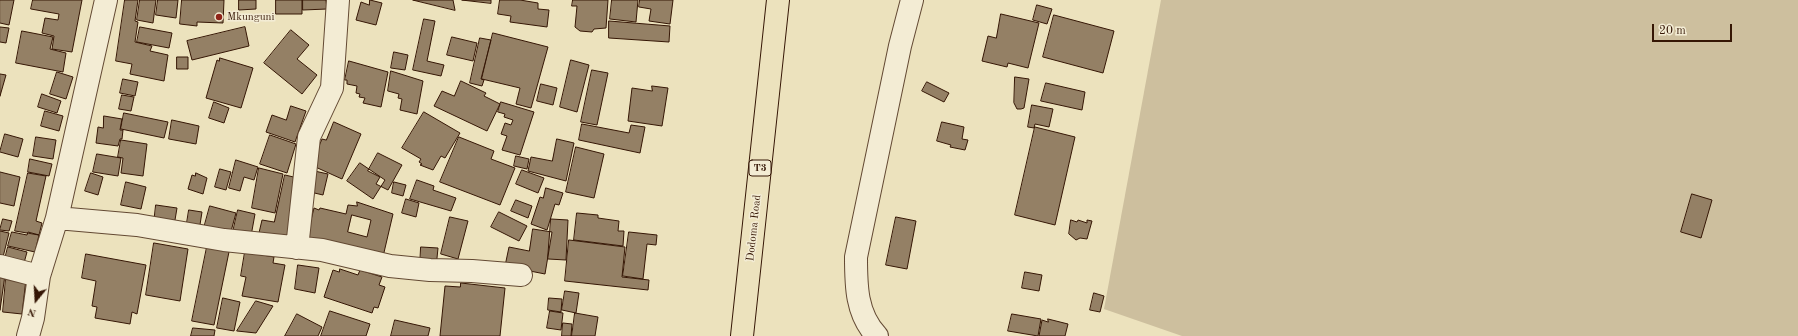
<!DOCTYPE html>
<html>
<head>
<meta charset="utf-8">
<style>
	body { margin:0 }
	#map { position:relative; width:1798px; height:336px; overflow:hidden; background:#ece2bd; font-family:"Old Standard TT",serif }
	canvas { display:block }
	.north { position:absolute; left:16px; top:280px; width:40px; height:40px; -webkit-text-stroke:3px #f3ecd4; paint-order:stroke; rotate:198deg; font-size:11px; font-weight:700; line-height:16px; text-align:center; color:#351605 }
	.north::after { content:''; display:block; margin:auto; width:14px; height:18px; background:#351605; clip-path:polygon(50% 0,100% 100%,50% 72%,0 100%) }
	.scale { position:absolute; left:1652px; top:24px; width:80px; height:18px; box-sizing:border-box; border:2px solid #351605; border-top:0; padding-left:5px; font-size:12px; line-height:14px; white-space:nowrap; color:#351605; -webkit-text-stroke:3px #f3ecd4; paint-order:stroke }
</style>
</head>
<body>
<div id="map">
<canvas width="1798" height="336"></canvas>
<div class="north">N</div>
<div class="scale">20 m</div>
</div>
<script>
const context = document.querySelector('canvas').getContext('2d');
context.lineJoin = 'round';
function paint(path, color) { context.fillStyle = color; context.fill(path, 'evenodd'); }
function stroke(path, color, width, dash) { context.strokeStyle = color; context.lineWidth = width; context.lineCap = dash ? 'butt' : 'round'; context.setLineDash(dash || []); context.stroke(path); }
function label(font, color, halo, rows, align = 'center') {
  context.font = font + ' "Old Standard TT",serif'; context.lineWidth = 3; context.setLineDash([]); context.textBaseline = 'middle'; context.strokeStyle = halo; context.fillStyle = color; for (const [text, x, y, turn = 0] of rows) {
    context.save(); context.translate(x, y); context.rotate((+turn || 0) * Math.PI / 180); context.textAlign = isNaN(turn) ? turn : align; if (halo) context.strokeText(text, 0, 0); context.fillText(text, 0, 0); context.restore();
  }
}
paint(new Path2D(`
	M 1161,0 L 1798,0 L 1798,336 L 1182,336 L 1104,309 Z`), '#cdbf9e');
const building = new Path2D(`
	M 0,0 L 14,0 L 9,25 L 0,23 Z
	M 33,0 L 82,0 L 72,52 L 52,49 L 54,36 L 42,33 L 45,18 L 58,20 L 59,14 L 31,9 Z
	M 125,0 L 138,0 L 135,21 L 138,22 L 135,42 L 152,46 L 150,51 L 168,55 L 164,81 L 130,74 L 132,64 L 116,61 Z
	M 140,0 L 156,0 L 153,23 L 137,20 Z
	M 158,0 L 178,0 L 176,18 L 156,15 Z
	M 182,0 L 224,0 L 223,23 L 197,22 L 197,26 L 180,24 Z
	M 239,0 L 256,0 L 256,9 L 239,10 Z
	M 276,0 L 302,0 L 302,14 L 276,14 Z
	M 303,0 L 326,0 L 327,9 L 303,10 Z
	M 370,0 L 382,3 L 376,25 L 356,20 L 361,2 L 369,5 Z
	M 413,0 L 453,0 L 455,10 Z
	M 462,0 L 491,0 L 491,3 Z
	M 500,0 L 520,0 L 538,3 L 538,9 L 549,10 L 547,27 L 510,22 L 511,16 L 498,14 Z
	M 573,0 L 608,0 L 606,28 L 594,29 L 592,32 L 580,31 L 575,27 L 577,6 L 572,6 Z
	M 612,0 L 638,0 L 636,22 L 610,19 Z
	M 640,0 L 673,0 L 670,24 L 649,21 L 651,9 L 639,7 Z
	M 1037,5 L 1052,9 L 1047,24 L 1033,20 Z
	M 1001,14 L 1039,23 L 1028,68 L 1008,63 L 1007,67 L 982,61 L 988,36 L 996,38 Z
	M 1054,15 L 1114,31 L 1103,73 L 1043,57 Z
	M 424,19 L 435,21 L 427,61 L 444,65 L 441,76 L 413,70 Z
	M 609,21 L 670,26 L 669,42 L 609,38 Z
	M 0,27 L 9,28 L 6,43 L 0,42 Z
	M 140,27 L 172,33 L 169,48 L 137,42 Z
	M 245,27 L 249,46 L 192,60 L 187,41 Z
	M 291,30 L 309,45 L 297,59 L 317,75 L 302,94 L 264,63 Z
	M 22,31 L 53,37 L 50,49 L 66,53 L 63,72 L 16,63 Z
	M 493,33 L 548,47 L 531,108 L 516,104 L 520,88 L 482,79 Z
	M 452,37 L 477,43 L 473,61 L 447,55 Z
	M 480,38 L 491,40 L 481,79 L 484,80 L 482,86 L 470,83 Z
	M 394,52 L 408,55 L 405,70 L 391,68 Z
	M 177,57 L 188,57 L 188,69 L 177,69 Z
	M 220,58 L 253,68 L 241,108 L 206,98 L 217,60 L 219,61 Z
	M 571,60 L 589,65 L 577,112 L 560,107 Z
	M 349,61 L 388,72 L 381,107 L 363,103 L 365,98 L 359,97 L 360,94 L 356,93 L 357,86 L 347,84 L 347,80 L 345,80 Z
	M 592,70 L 608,73 L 597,125 L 581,122 Z
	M 391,71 L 423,81 L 417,114 L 400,110 L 402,99 L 398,98 L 399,94 L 388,91 Z
	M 57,72 L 73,77 L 66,99 L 50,94 Z
	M 0,74 L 6,75 L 0,96 Z
	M 1015,77 L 1029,79 L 1024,108 L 1021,109 L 1017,109 L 1014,103 Z
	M 123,79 L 138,82 L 135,96 L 120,93 Z
	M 461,81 L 486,93 L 484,96 L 500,104 L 487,131 L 434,106 L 442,91 L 454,96 Z
	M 927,82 L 949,93 L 944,102 L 922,91 Z
	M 1046,83 L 1085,92 L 1082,110 L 1041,101 Z
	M 541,84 L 557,88 L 553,105 L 537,101 Z
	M 652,86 L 668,88 L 662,126 L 628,121 L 632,88 L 652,91 Z
	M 42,94 L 61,101 L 57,113 L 38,107 Z
	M 122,95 L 134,97 L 131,111 L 119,109 Z
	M 214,102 L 229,108 L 224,123 L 209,118 Z
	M 501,102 L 534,112 L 520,155 L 502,150 L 507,136 L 501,134 L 505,123 L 511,125 L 513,120 L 504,117 L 505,114 L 498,112 Z
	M 1032,105 L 1053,109 L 1049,127 L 1035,124 L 1034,128 L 1028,127 Z
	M 291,106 L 306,111 L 295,142 L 266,132 L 272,115 L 286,120 Z
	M 45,111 L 63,116 L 59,131 L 41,126 Z
	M 424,112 L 460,133 L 445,158 L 441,156 L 433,170 L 420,165 L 422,164 L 419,162 L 421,159 L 402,148 Z
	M 124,113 L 168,122 L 164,138 L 121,129 Z
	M 104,116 L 122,119 L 120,130 L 123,130 L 122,139 L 120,139 L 118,146 L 96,143 L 98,127 L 103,128 Z
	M 172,120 L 199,126 L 196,144 L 169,139 Z
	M 334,122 L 361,134 L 342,179 L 311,165 L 322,139 L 326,140 Z
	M 942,122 L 964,127 L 962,139 L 968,140 L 965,150 L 950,147 L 951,145 L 937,141 Z
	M 582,124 L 629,133 L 631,125 L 645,127 L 640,153 L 579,140 Z
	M 1035,127 L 1075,137 L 1055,225 L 1015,215 Z
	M 5,134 L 23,139 L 18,157 L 0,152 Z
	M 270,135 L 296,144 L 287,173 L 260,164 Z
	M 36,137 L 56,140 L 53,159 L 33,156 Z
	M 459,137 L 494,151 L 491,159 L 515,168 L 500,205 L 440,182 Z
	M 557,139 L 574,143 L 566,181 L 528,171 L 531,157 L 552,161 Z
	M 121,140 L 147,144 L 143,176 L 121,173 L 123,158 L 118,157 Z
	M 576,147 L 604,154 L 594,198 L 566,192 Z
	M 378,153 L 402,165 L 388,190 L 376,184 L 380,177 L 368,171 Z
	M 97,154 L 121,158 L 118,176 L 93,172 Z
	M 516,156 L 529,159 L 527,169 L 514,166 Z
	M 30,159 L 52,164 L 49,176 L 28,172 Z
	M 236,160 L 258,167 L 254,180 L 244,177 L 240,191 L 229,188 Z
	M 360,163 L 385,180 L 373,199 L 347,181 Z
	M 259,168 L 283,174 L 275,213 L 252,208 Z
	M 220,169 L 231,172 L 226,190 L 215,187 Z
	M 310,170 L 328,174 L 323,195 L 306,191 Z
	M 522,170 L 544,178 L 538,193 L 516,184 Z
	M 0,172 L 20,177 L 14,206 L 0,203 Z
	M 28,173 L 46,176 L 36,221 L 42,223 L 39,235 L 15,231 Z
	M 91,173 L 103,177 L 98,195 L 85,191 Z
	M 196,173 L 207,178 L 203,194 L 188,189 L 192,175 L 195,176 Z
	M 285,175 L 302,179 L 288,243 L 258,237 L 262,220 L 274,222 Z
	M 417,180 L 434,186 L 433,190 L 456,198 L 451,211 L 410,199 Z
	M 126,182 L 146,187 L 141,209 L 121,205 Z
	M 394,182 L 406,185 L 403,196 L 392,193 Z
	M 546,188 L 563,193 L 559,205 L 555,204 L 547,230 L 531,224 L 540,197 L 543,198 Z
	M 1692,194 L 1712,200 L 1701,238 L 1681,232 Z
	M 406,199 L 419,203 L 416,217 L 402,213 Z
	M 516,200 L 532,206 L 528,218 L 511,211 Z
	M 357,202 L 393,214 L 382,261 L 306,240 L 314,208 L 319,210 L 320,208 L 346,214 L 348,205 L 357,206 ZM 352,215 L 371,220 L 367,237 L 348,232 Z
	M 156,205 L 177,208 L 174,226 L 154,223 Z
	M 210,206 L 236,213 L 230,235 L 204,228 Z
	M 189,210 L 202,212 L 199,231 L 186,229 Z
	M 238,210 L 255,214 L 251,236 L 233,232 Z
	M 499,212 L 527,226 L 519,241 L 491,227 Z
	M 577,213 L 598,215 L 598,218 L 619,221 L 618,231 L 624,231 L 623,246 L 574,240 Z
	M 450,217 L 468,221 L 458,259 L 441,254 Z
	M 896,217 L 916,221 L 907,269 L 886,265 Z
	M 3,219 L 12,221 L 9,231 L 0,230 Z
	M 551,219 L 568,220 L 566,260 L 548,259 Z
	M 1071,220 L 1077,222 L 1078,220 L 1087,223 L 1087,220 L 1092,221 L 1087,239 L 1080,238 L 1076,240 L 1069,234 Z
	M 533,229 L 552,232 L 545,274 L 505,266 L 509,247 L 529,251 Z
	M 0,231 L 9,233 L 3,257 L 0,256 Z
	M 12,232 L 27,235 L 28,232 L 39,235 L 35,252 L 8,246 Z
	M 629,232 L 657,235 L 656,245 L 647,244 L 643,279 L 623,276 Z
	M 569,240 L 625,247 L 622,277 L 649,280 L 648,290 L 565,281 Z
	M 208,242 L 230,247 L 214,325 L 192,321 Z
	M 154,243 L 188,249 L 180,301 L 146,295 Z
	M 8,247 L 27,252 L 24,263 L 5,259 Z
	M 421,247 L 438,248 L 436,268 L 420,267 Z
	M 245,252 L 274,257 L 273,263 L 285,265 L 278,302 L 242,296 L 246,277 L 241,276 Z
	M 86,254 L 146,265 L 137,314 L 132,312 L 130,324 L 95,318 L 97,307 L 92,306 L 96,281 L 82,278 Z
	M 298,265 L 319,268 L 315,293 L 295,289 Z
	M 340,269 L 358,275 L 360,270 L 382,277 L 379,285 L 385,287 L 378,308 L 374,307 L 372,313 L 324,297 L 333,270 L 339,272 Z
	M 1025,272 L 1042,275 L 1039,291 L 1022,288 Z
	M 0,275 L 5,275 L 0,310 Z
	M 6,278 L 26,279 L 22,314 L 3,312 Z
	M 461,283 L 505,288 L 500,336 L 440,336 L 445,286 L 460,287 Z
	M 565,291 L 579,293 L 576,313 L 562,310 Z
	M 1094,293 L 1104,296 L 1100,312 L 1090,310 Z
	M 223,298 L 240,302 L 234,331 L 217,328 Z
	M 549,298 L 562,299 L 561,312 L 548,310 Z
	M 256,301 L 273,306 L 256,333 L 237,331 Z
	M 330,311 L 370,324 L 366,336 L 321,336 Z
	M 550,311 L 563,313 L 561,330 L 547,328 Z
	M 575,313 L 598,317 L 595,336 L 572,336 Z
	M 297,314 L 322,327 L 318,336 L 285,336 Z
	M 1012,314 L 1041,319 L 1038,336 L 1008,331 Z
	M 1048,319 L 1068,324 L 1065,336 L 1039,336 L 1042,320 L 1048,322 Z
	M 395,320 L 430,328 L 428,336 L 391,336 Z
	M 563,323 L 572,324 L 571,336 L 562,336 Z
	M 193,328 L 215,330 L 214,336 L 191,336 Z`);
paint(building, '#948065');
stroke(building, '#351605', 1);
const minor = new Path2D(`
	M 57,218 L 137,225 L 224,240 L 322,250 L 390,266 L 430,270 L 472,271 L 521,275
	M 297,248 L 309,137 L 332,88 L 338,0
	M 0,266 L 39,276
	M 28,336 L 33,318 L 39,276 L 57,218 L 106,0
	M 877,336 C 856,314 856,285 856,257 L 900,46 L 912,0`);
const trunk = new Path2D(`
	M 742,336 L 778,0`);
stroke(minor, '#634933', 24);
stroke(trunk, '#351605', 24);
stroke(minor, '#f3ecd4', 22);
stroke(trunk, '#ece2bd', 22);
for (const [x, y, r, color] of [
	[219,17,4,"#8f2418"]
]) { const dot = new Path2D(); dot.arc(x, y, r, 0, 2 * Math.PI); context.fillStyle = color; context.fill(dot); stroke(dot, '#f3ecd4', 1.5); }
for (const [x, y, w] of [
	[760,168,22]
]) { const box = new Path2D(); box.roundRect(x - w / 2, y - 8, w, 16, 3); context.fillStyle = '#f3ecd4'; context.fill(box); stroke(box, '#351605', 1); }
label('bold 10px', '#351605', null, [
	["T3",760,168]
]);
label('11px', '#351605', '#f3ecd4', [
	["Mkunguni",227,17]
], 'left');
label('11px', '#351605', '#f3ecd4', [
	["Dodoma Road",754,228,-84]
]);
</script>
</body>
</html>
